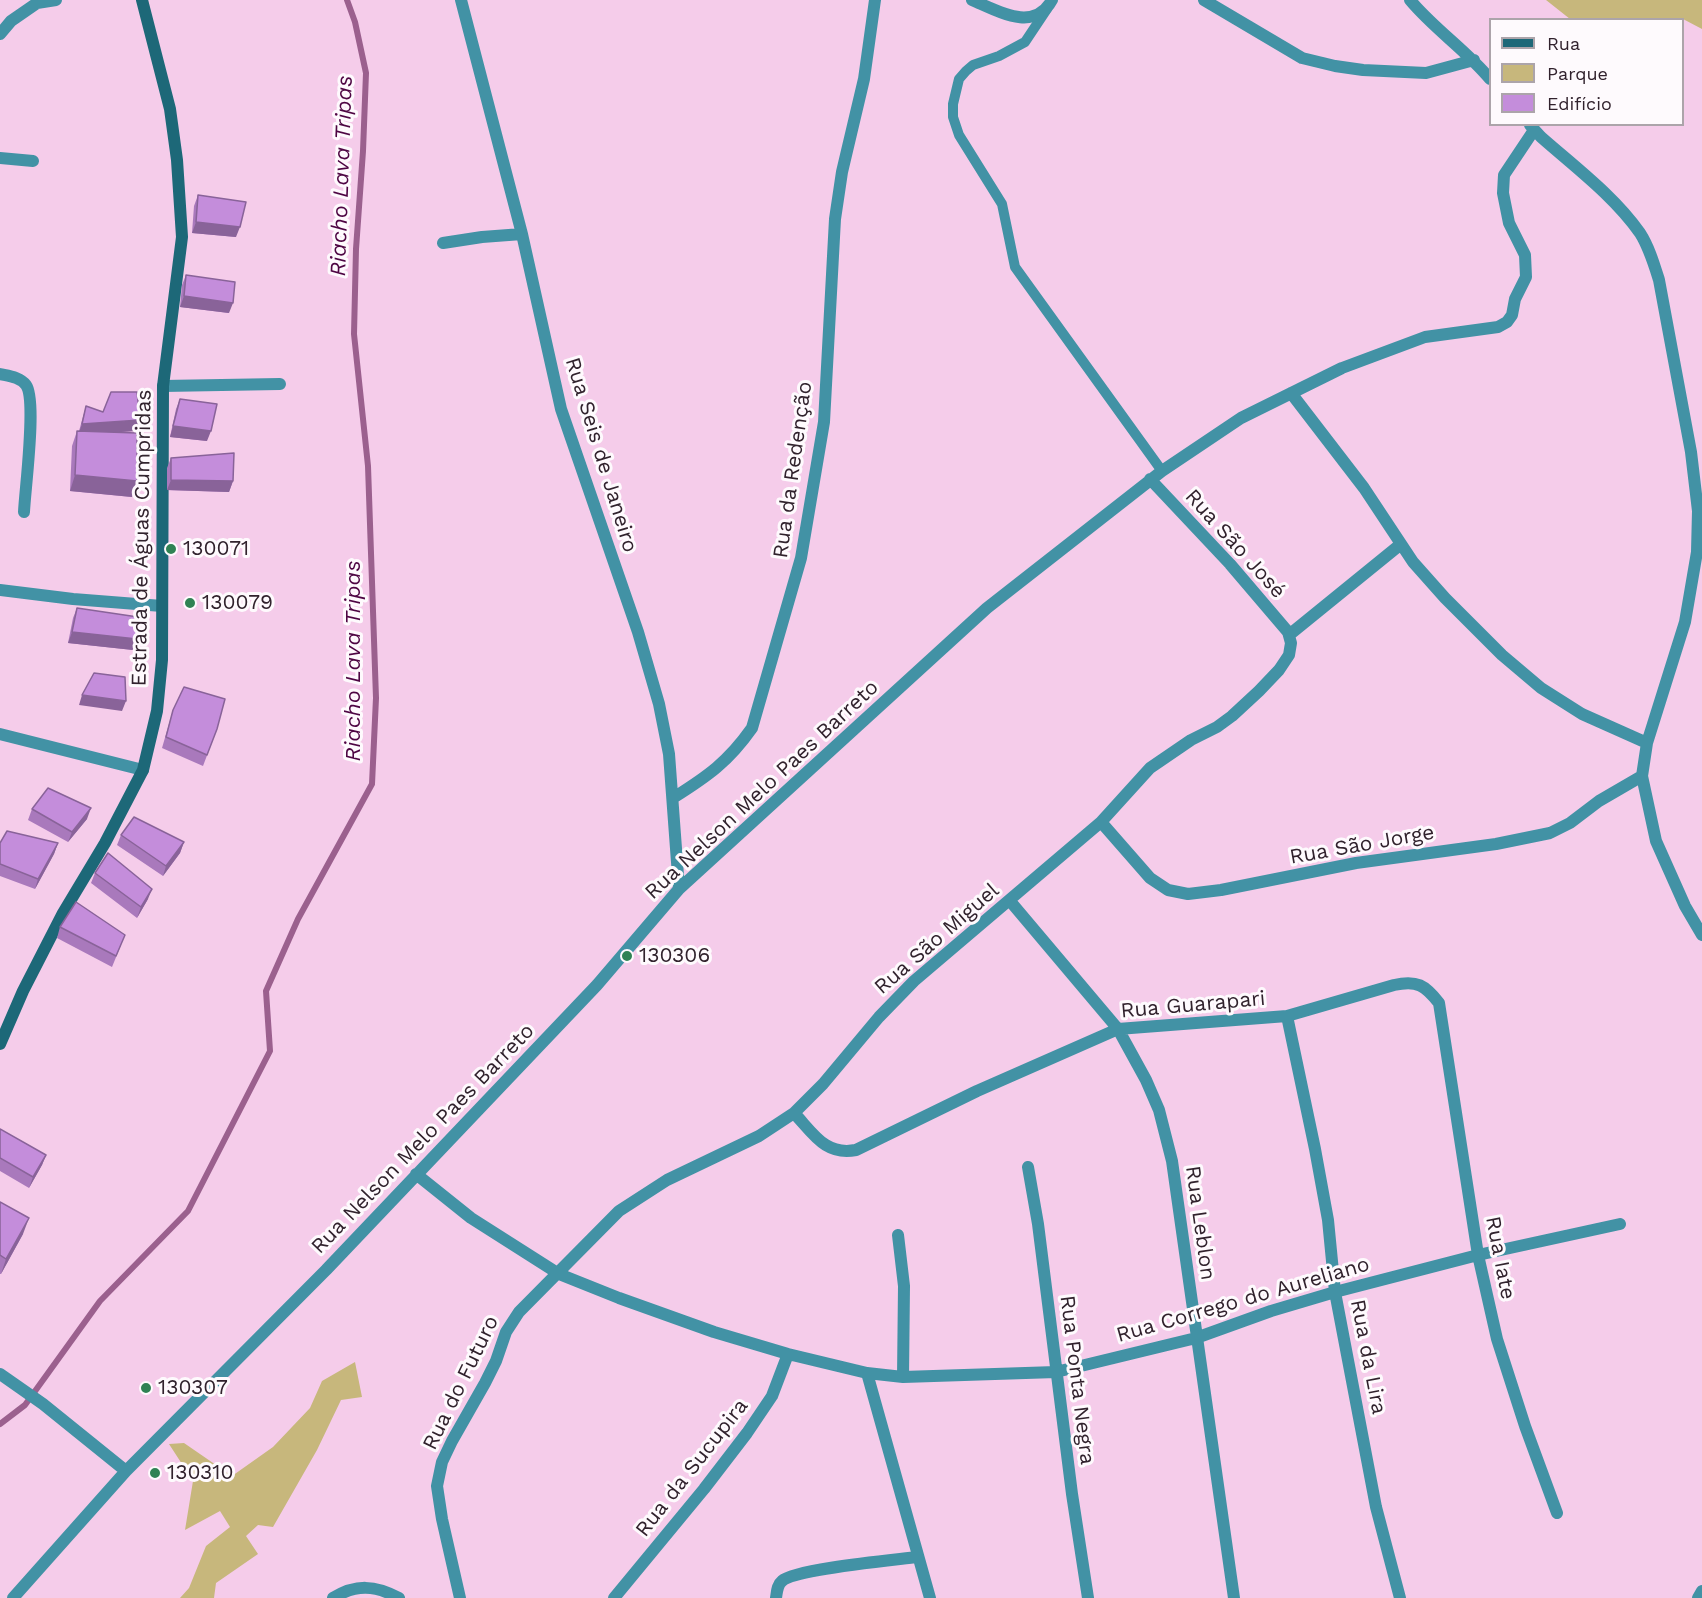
<!DOCTYPE html>
<html>
<head>
<meta charset="utf-8">
<style>
	body { margin:0 }
	#map { position:relative; width:1702px; height:1598px; overflow:hidden; background:#f5ccea; font-family:"Work Sans",sans-serif }
	canvas { display:block }
	.legend { position:absolute; left:1489px; top:18px; width:195px; height:108px; box-sizing:border-box; background:#fefafd; border:2px solid #aca4aa; margin:0; padding:8px 10px; list-style:none; font-size:18px; color:#31222d }
	.legend li { display:flex; align-items:center; gap:12px; height:30px }
	.legend b { width:30px; border:2px solid #aca4aa }
</style>
</head>
<body>
<div id="map">
<canvas width="1702" height="1598"></canvas>
<ul class="legend">
<li><b style="height:8px;background:#1d6878"></b>Rua</li>
<li><b style="height:16px;background:#c7b77c"></b>Parque</li>
<li><b style="height:16px;background:#c48ddb"></b>Edifício</li>
</ul>
</div>
<script>
const context = document.querySelector('canvas').getContext('2d');
context.lineJoin = 'round';
function paint(path, color) { context.fillStyle = color; context.fill(path, 'evenodd'); }
function stroke(path, color, width, dash) { context.strokeStyle = color; context.lineWidth = width; context.lineCap = dash ? 'butt' : 'round'; context.setLineDash(dash || []); context.stroke(path); }
function label(font, color, halo, rows, align = 'center') {
  context.font = font + ' "Work Sans",sans-serif'; context.lineWidth = 6; context.setLineDash([]); context.textBaseline = 'middle'; context.strokeStyle = halo; context.fillStyle = color; for (const [text, x, y, turn = 0] of rows) {
    context.save(); context.translate(x, y); context.rotate((+turn || 0) * Math.PI / 180); context.textAlign = isNaN(turn) ? turn : align; if (halo) context.strokeText(text, 0, 0); context.fillText(text, 0, 0); context.restore();
  }
}
paint(new Path2D(`
	M 1546,0 L 1702,0 L 1702,29 L 1683,19 L 1570,19 Z
	M 355,1362 L 362,1397 L 341,1400 L 317,1450 L 273,1527 L 258,1525 L 246,1536 L 258,1554 L 216,1583 L 214,1598 L 180,1598 L 189,1588 L 206,1546 L 230,1527 L 220,1511 L 185,1530 L 193,1481 L 169,1444 L 184,1443 L 232,1476 L 273,1447 L 310,1408 L 322,1381 Z`), '#c7b77c');
stroke(new Path2D(`
	M 0,1424 L 25,1405 L 100,1301 L 188,1211 L 270,1051 L 266,991 L 298,919 L 372,784 L 376,698 L 368,466 L 354,334 L 356,249 L 363,151 L 366,73 L 355,22 L 347,0`), '#9b608e', 6);
stroke(new Path2D(`
	M 1047,9 L 1025,42 L 999,56 L 973,65 L 966,71 L 959,79 L 953,104 L 953,117 L 959,135 L 1002,204 L 1015,267 L 1162,471`), '#4292a5', 10);
stroke(new Path2D(`
	M 461,0 L 522,234 L 561,409 L 638,632 L 659,704 L 669,754 L 679,889
	M 972,0 C 998,11 1034,33 1052,0
	M 1204,0 L 1302,58 L 1335,66 L 1363,70 L 1426,73 L 1474,60
	M 1410,0 C 1434,29 1466,50 1490,79
	M 0,34 L 11,21 L 37,3 L 56,0
	M 1530,125 L 1541,137 C 1575,167 1614,196 1640,233 C 1649,247 1654,264 1659,280 L 1691,452 L 1698,511 L 1697,552 L 1685,622 L 1647,743 L 1642,776 L 1656,841 L 1685,906 L 1702,935
	M 0,158 L 33,161
	M 443,243 L 482,237 L 522,234
	M 0,374 C 9,376 20,377 26,385 C 37,400 25,489 24,512
	M 163,386 L 280,384
	M 1291,393 L 1364,488 L 1413,562 L 1445,598 L 1502,655 L 1541,688 L 1582,714 L 1647,743
	M 0,590 L 73,599 L 162,606
	M 1289,635 L 1401,544
	M 0,734 L 143,770
	M 673,798 C 708,776 728,762 752,728 L 801,558 L 824,422 L 835,219 L 842,172 L 864,79 L 875,0
	M 1101,822 L 1150,878 L 1168,890 L 1188,894 L 1221,890 L 1356,863 L 1496,844 L 1550,833 L 1570,823 L 1599,801 L 1642,776
	M 1010,901 L 1118,1029 L 1146,1080 L 1159,1110 L 1172,1161 L 1234,1598
	M 1287,1016 L 1315,1149 L 1328,1220 L 1335,1292 L 1376,1507 L 1400,1598
	M 794,1113 C 813,1133 825,1156 856,1150 L 977,1091 L 1118,1029 L 1287,1016 L 1394,985 C 1417,980 1425,985 1439,1003 L 1478,1255 L 1497,1339 L 1525,1426 L 1557,1513
	M 1028,1167 L 1038,1224 L 1072,1494 L 1088,1598
	M 416,1174 L 471,1218 L 559,1274 L 619,1298 L 714,1332 L 788,1354 L 867,1373 L 903,1377 L 1056,1372 L 1196,1338 L 1271,1311 L 1335,1292 L 1478,1255 L 1620,1224
	M 898,1235 L 904,1286 L 903,1377
	M 867,1373 L 930,1598
	M 0,1374 L 43,1404 L 126,1471
	M 13,1598 L 126,1471 L 326,1270 L 597,985 L 679,889 L 987,608 L 1162,471 L 1241,418 L 1342,368 L 1425,337 L 1498,327 L 1507,322 L 1512,315 L 1515,299 L 1526,277 L 1525,255 L 1509,223 L 1503,193 L 1504,175 L 1534,130
	M 333,1598 C 356,1584 375,1585 399,1598
	M 460,1598 L 442,1519 L 437,1486 L 442,1462 L 452,1441 L 485,1383 L 496,1361 L 506,1332 L 519,1312 L 619,1211 L 667,1180 L 759,1136 L 794,1113 L 823,1084 L 879,1017 L 914,981 L 1101,822 L 1150,768 L 1191,740 L 1217,727 L 1232,716 L 1259,691 L 1279,670 L 1289,655 L 1291,643 L 1288,632 L 1230,564 L 1150,479
	M 614,1598 L 704,1489 L 747,1433 L 772,1396 L 788,1354
	M 776,1598 C 777,1592 777,1585 782,1581 C 795,1569 894,1560 917,1557
	M 1698,1598 L 1702,1591`), '#4292a5', 12);
stroke(new Path2D(`
	M 0,1044 L 23,991 L 63,913 L 105,843 L 143,770 L 157,711 L 162,660 L 163,386 L 182,237 L 177,160 L 170,109 L 142,0`), '#1d6878', 12);
paint(new Path2D(`
	M 198,195 L 236,237 L 192,233 L 194,206 Z
	M 186,275 L 229,313 L 180,307 L 182,285 Z
	M 180,399 L 207,441 L 170,437 L 176,409 Z
	M 86,406 L 136,431 L 115,432 L 132,497 L 70,491 L 72,446 L 77,431 L 79,431 Z
	M 171,458 L 233,481 L 229,492 L 167,490 L 167,468 Z
	M 77,608 L 137,639 L 133,650 L 68,643 L 73,618 Z
	M 173,710 L 217,729 L 203,766 L 162,748 Z
	M 32,809 L 87,819 L 68,842 L 28,820 Z
	M 121,835 L 184,842 L 180,853 L 163,876 L 117,845 Z
	M 0,843 L 58,843 L 54,854 L 35,889 L 0,876 Z
	M 95,873 L 148,899 L 137,918 L 91,883 Z
	M 60,927 L 121,945 L 112,967 L 57,938 Z
	M 0,1129 L 46,1155 L 42,1165 L 29,1188 L 0,1171 Z
	M 0,1202 L 23,1234 L 1,1274 L 0,1274 Z`), '#a979bc');
paint(new Path2D(`
	M 196,222 L 240,227 L 236,237 L 192,233 Z
	M 184,296 L 233,303 L 229,313 L 180,307 Z
	M 140,420 L 136,431 L 78,435 L 82,424 Z
	M 173,426 L 211,431 L 207,441 L 170,437 Z
	M 75,475 L 137,481 L 132,497 L 70,491 Z
	M 171,480 L 233,481 L 229,492 L 167,490 Z
	M 72,632 L 137,639 L 133,650 L 68,643 Z
	M 82,695 L 126,701 L 122,711 L 79,705 Z
	M 91,808 L 87,819 L 68,842 L 72,832 Z
	M 184,842 L 180,853 L 163,876 L 166,866 Z
	M 58,843 L 54,854 L 35,889 L 38,879 Z
	M 152,889 L 148,899 L 137,918 L 141,907 Z
	M 46,1155 L 42,1165 L 29,1188 L 33,1177 Z
	M 29,1218 L 23,1234 L 1,1274 L 6,1259 Z`), '#896399');
const building = new Path2D(`
	M 198,195 L 246,202 L 240,227 L 196,222 Z
	M 186,275 L 235,282 L 233,303 L 184,296 Z
	M 111,392 L 137,392 L 140,420 L 82,424 L 86,406 L 103,412 Z
	M 180,399 L 217,404 L 211,431 L 173,426 Z
	M 77,431 L 137,433 L 137,481 L 75,475 Z
	M 234,453 L 233,481 L 171,480 L 171,458 Z
	M 77,608 L 138,617 L 137,639 L 72,632 Z
	M 94,673 L 125,677 L 126,701 L 82,695 Z
	M 184,687 L 225,699 L 217,729 L 207,755 L 166,737 L 173,710 Z
	M 48,788 L 91,808 L 72,832 L 32,809 Z
	M 134,817 L 184,842 L 166,866 L 121,835 Z
	M 7,831 L 58,843 L 38,879 L 0,864 L 0,843 Z
	M 108,853 L 152,889 L 141,907 L 95,873 Z
	M 76,902 L 125,935 L 116,956 L 60,927 Z
	M 0,1129 L 46,1155 L 33,1177 L 0,1158 Z
	M 0,1202 L 29,1218 L 6,1259 L 0,1255 Z`);
paint(building, '#c48ddb');
stroke(building, '#896399', 1.5);
for (const [x, y, r, color] of [
	[171,549,6,"#308254"],
	[190,603,6,"#308254"],
	[627,956,6,"#308254"],
	[146,1388,6,"#308254"],
	[155,1473,6,"#308254"]
]) { const dot = new Path2D(); dot.arc(x, y, r, 0, 2 * Math.PI); context.fillStyle = color; context.fill(dot); stroke(dot, '#fefafd', 2); }
label('21px', '#31222d', '#fefafd', [
	["Rua Seis de Janeiro",601,455,73],
	["Rua da Redenção",793,470,-82],
	["Estrada de Águas Cumpridas",142,538,-89],
	["Rua São José",1235,544,48],
	["Rua Nelson Melo Paes Barreto",762,790,-43],
	["Rua São Jorge",1362,845,-10],
	["Rua São Miguel",937,939,-41],
	["Rua Guarapari",1193,1005,-5],
	["Rua Nelson Melo Paes Barreto",423,1139,-46],
	["Rua Leblon",1200,1223,82],
	["Rua Iate",1500,1258,79],
	["Rua Corrego do Aureliano",1243,1300,-16],
	["Rua da Lira",1368,1357,79],
	["Rua Ponta Negra",1077,1380,83],
	["Rua do Futuro",461,1383,-64],
	["Rua da Sucupira",692,1468,-52]
]);
label('21px', '#31222d', '#fefafd', [
	["130071",183,549],
	["130079",202,603],
	["130306",639,956],
	["130307",158,1388],
	["130310",167,1473]
], 'left');
label('italic 22px', '#4e0543', '#fefafd', [
	["Riacho Lava Tripas",342,176,-88],
	["Riacho Lava Tripas",354,661,-90]
]);
</script>
</body>
</html>
